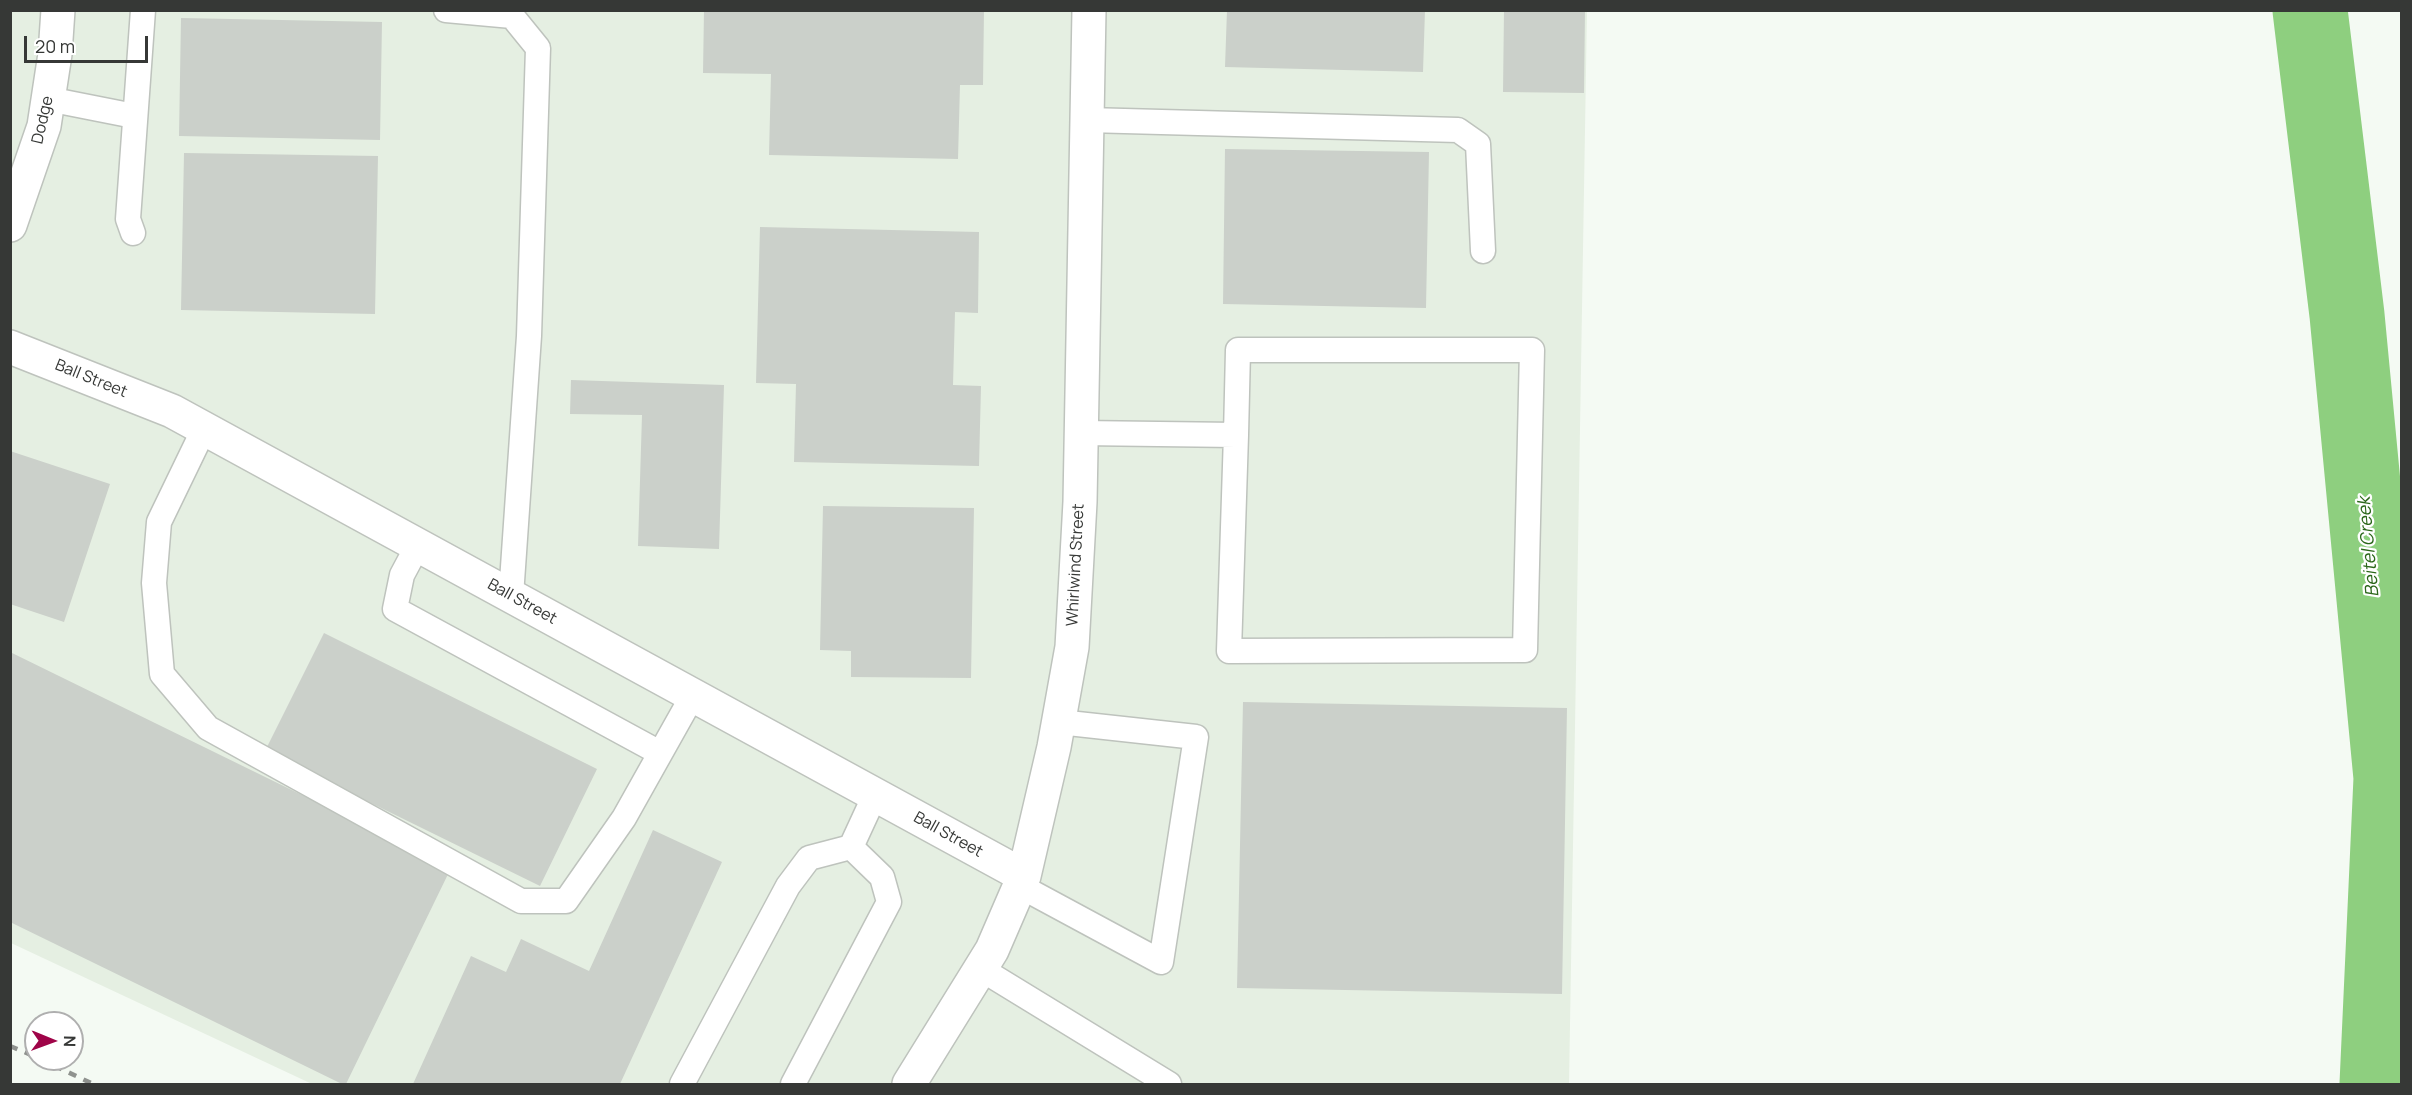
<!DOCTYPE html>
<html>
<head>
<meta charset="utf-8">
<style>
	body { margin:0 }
	#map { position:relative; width:2412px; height:1095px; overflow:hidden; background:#f4faf3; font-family:Manrope,sans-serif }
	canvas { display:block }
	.frame { position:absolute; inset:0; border:12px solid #363836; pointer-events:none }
	.north { position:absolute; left:24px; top:1011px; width:60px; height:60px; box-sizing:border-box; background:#fff; border:2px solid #afafaf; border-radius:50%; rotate:91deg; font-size:16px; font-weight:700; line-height:24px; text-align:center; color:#363836 }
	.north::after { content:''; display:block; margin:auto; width:21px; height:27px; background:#9f0448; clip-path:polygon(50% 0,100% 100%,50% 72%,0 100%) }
	.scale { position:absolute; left:24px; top:36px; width:124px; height:27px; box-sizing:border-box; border:3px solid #363836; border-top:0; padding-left:8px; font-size:18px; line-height:21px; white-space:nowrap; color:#363836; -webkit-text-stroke:4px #fff; paint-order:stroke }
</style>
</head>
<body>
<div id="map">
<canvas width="2412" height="1095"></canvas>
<div class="frame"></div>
<div class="north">N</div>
<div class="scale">20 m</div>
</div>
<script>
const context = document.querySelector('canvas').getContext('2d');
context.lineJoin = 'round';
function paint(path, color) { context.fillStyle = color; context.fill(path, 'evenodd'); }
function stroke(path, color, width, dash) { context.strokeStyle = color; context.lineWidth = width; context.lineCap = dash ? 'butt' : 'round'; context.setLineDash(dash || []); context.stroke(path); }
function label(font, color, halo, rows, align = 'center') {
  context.font = font + ' Manrope,sans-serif'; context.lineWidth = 4.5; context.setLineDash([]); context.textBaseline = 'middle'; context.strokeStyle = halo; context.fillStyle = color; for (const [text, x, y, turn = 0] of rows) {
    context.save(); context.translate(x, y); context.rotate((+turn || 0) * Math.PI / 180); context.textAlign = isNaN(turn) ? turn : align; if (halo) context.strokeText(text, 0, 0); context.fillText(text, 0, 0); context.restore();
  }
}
paint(new Path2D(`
	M 11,11 L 1587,11 L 1569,1084 L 312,1084 L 11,943 Z`), '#e5efe2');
stroke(new Path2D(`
	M 2310,10 L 2347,315 L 2391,778 L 2377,1084`), '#8ecf7f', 75);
paint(new Path2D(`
	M 704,10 L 984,10 L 983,85 L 960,85 L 958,159 L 769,155 L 771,74 L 703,73 Z
	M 1227,10 L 1425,10 L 1423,72 L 1225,67 Z
	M 1504,10 L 1585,10 L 1584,93 L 1503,92 Z
	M 181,18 L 382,22 L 380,140 L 179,136 Z
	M 1225,149 L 1429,152 L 1426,308 L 1223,304 Z
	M 184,153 L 378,156 L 375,314 L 181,310 Z
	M 760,227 L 979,232 L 978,313 L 955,312 L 953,385 L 981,386 L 979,466 L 794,462 L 796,384 L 756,383 Z
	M 571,380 L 724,385 L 719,549 L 638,546 L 642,415 L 570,414 Z
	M 10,451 L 110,484 L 64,622 L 10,604 Z
	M 823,506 L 974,508 L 971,678 L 851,677 L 851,651 L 820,650 Z
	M 324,633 L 597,769 L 540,886 L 265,751 Z
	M 10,652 L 451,868 L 346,1084 L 342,1084 L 10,922 Z
	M 1243,702 L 1567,708 L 1562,994 L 1237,988 Z
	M 653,830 L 722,862 L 620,1084 L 413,1084 L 471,956 L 506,972 L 521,939 L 589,971 Z`), '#cbd0ca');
const lane = new Path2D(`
	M 446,10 L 512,16 L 538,48 L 529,336 L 511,596
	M 48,99 L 134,116
	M 1087,120 L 1458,130 L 1478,144 L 1483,251
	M 133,233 L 128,219 L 143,10
	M 204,429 L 159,522 L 154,583 L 162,674 L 208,728 L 521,901 L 566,901 L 624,818 L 693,695
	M 1081,433 L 1236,435 L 1229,651 L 1525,650 L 1532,350 L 1238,350 L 1236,435
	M 418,545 L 402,575 L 395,609 L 660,753
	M 851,847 L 875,795
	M 1020,886 L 1161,962 L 1196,737 L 1059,722
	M 981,969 L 1169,1084
	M 682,1084 L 788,886 L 809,858 L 851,847
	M 793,1084 L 889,902 L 882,877 L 851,847`);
const street = new Path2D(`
	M 10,225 L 44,126 L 55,54 L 58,10
	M 10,347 L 172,411 L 1024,876
	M 909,1084 L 992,950 L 1024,876 L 1054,747 L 1072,647 L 1080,502 L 1089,10`);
stroke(lane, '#bec3bd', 27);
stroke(street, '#bec3bd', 36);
stroke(lane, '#fff', 24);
stroke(street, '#fff', 33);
stroke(new Path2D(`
	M 10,1046 L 36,1057
	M 40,1059 L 93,1084`), '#8f928e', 4.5, [8, 8]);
label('16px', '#363836', '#fff', [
	["Dodge",43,120,-77],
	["Ball Street",91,379,22],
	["Whirlwind Street",1076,565,-87],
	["Ball Street",522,602,29],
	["Ball Street",948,835,29]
]);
label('italic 18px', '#2b671a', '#fff', [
	["Beitel Creek",2369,547,-95]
]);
</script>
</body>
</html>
